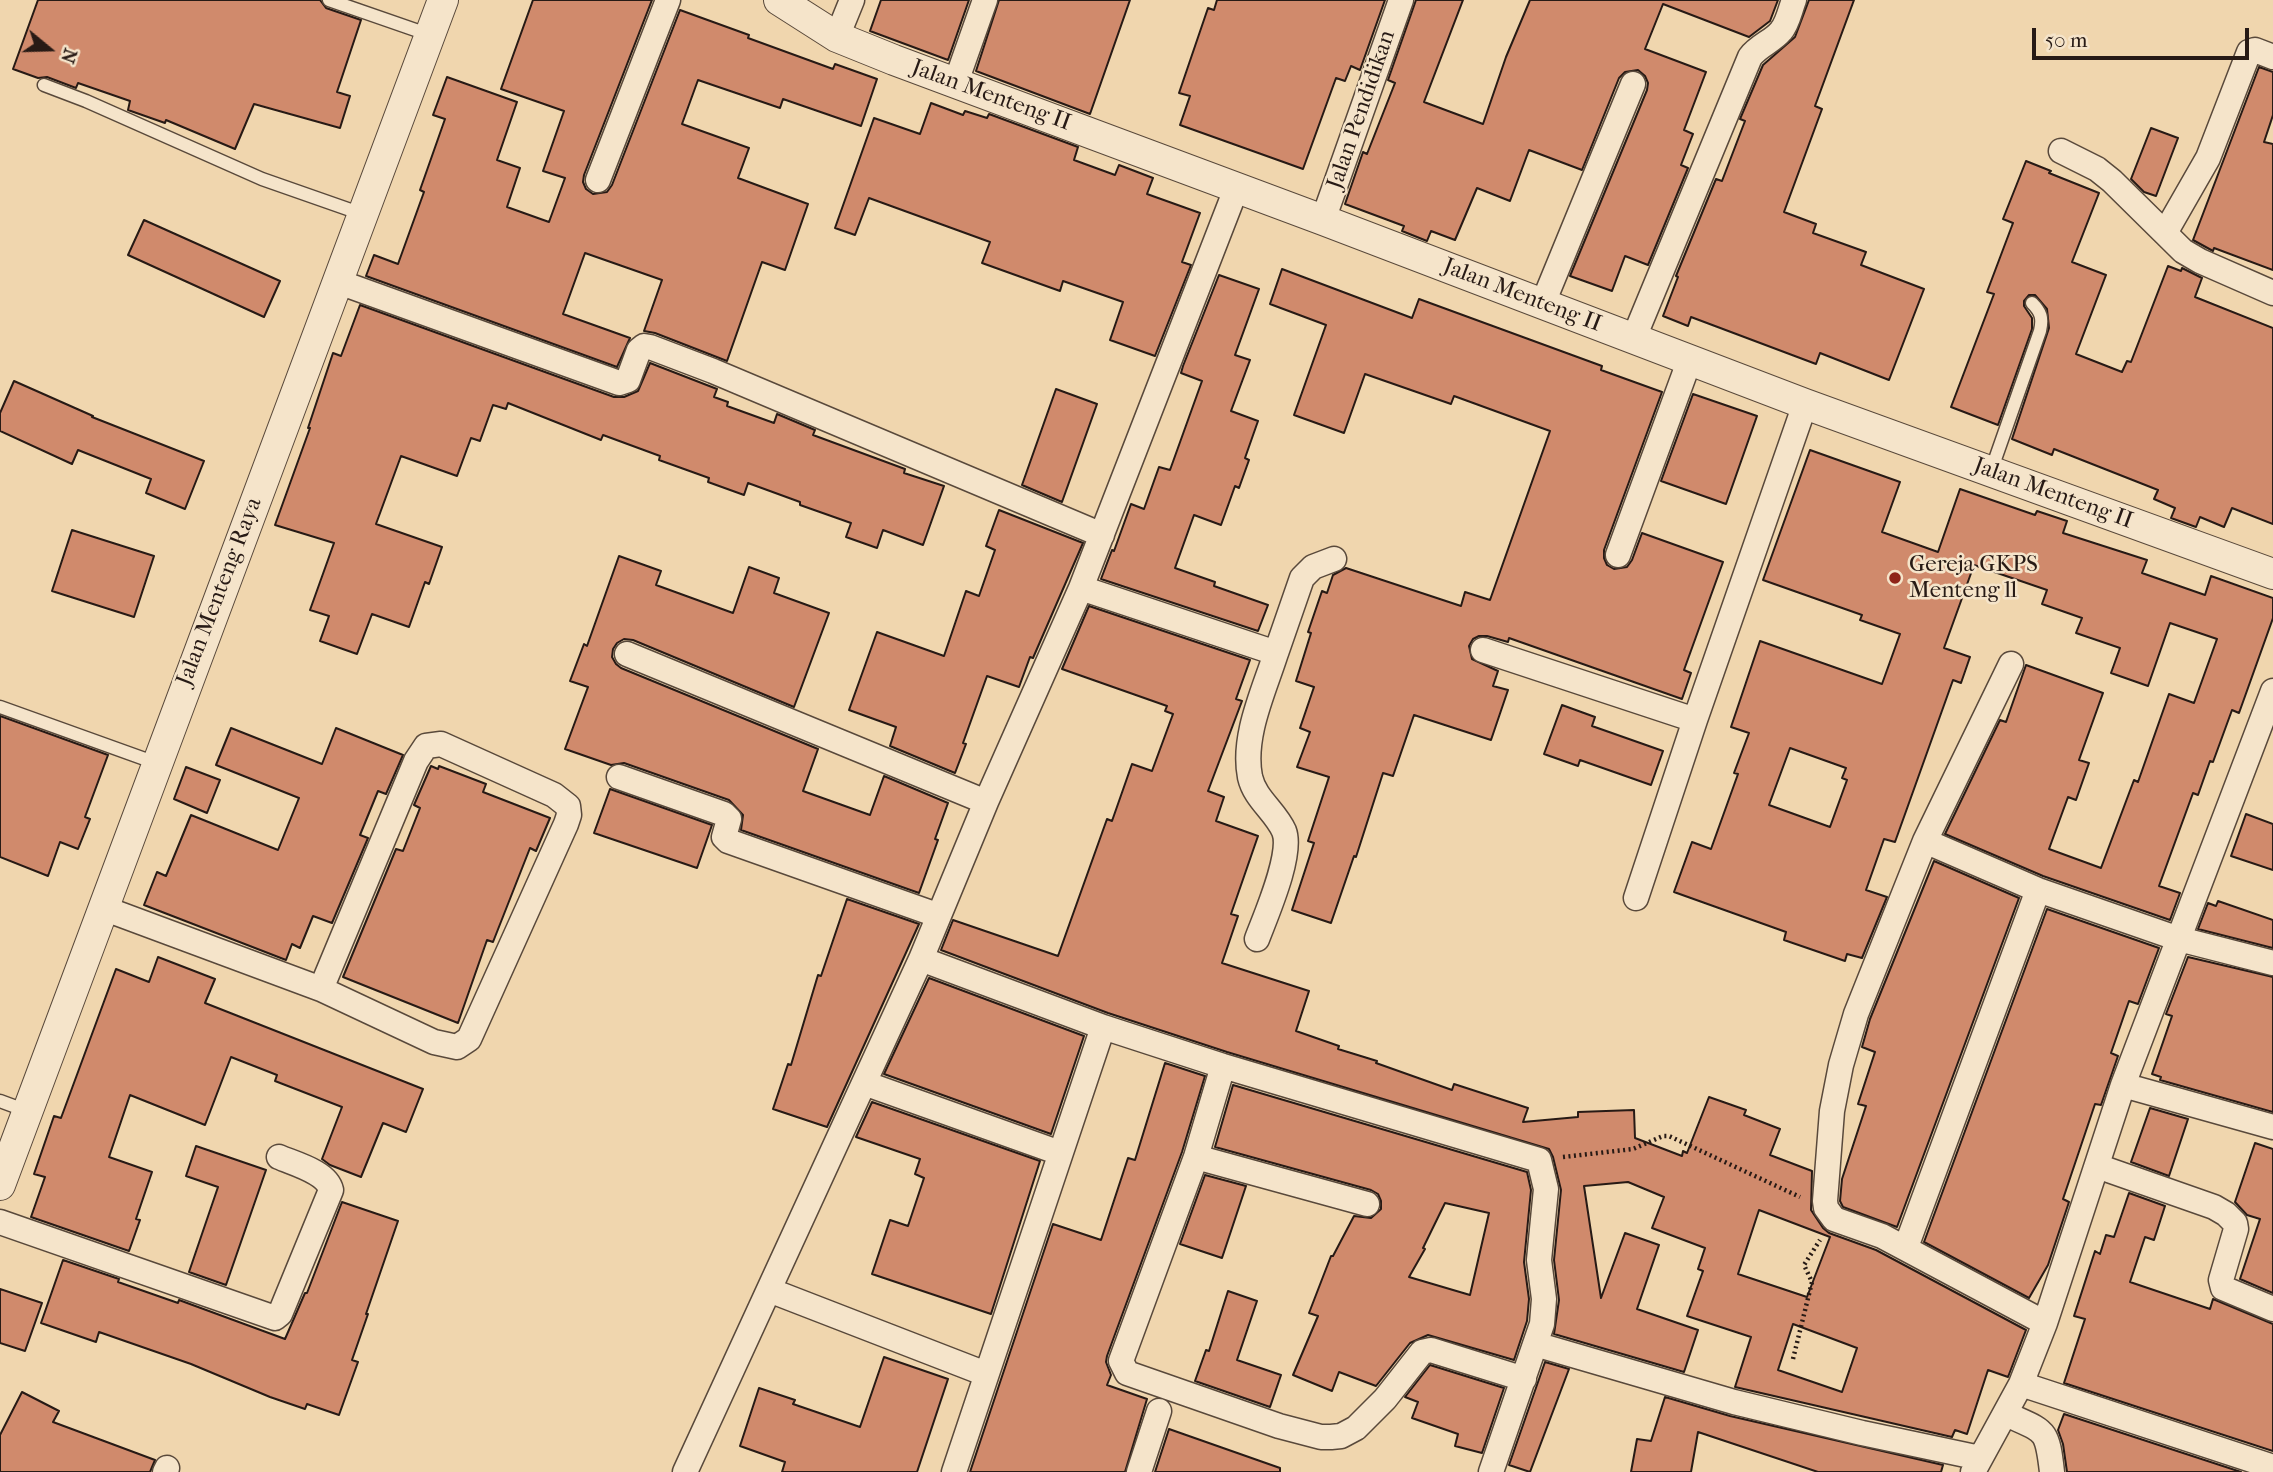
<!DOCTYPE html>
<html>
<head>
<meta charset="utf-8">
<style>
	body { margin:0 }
	#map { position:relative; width:2273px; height:1472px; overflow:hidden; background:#f0d6ae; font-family:"IM FELL French Canon",serif }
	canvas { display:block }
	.north { position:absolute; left:14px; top:14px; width:70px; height:70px; -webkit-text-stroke:5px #f5e4ca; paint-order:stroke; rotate:109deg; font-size:19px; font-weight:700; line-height:28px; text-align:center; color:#271a15 }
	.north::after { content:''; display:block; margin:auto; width:24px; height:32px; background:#271a15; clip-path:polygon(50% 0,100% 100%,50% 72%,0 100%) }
	.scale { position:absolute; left:2032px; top:28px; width:217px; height:32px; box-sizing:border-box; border:4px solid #271a15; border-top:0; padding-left:9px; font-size:21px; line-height:24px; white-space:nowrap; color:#271a15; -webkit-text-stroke:5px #f5e4ca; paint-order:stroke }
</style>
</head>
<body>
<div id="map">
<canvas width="2273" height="1472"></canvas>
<div class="north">N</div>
<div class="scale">50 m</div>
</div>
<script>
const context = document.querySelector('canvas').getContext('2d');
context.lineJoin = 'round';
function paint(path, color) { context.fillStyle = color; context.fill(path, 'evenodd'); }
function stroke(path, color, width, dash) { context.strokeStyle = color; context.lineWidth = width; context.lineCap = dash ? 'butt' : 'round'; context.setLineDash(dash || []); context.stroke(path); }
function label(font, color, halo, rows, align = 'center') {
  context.font = font + ' "IM FELL French Canon",serif'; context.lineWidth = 5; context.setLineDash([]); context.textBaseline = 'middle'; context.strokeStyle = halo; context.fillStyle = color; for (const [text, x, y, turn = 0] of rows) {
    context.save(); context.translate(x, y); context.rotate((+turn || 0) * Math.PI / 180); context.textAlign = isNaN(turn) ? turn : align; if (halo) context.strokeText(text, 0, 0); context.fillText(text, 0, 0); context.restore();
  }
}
const building = new Path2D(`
	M 38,0 L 320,0 L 326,8 L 361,20 L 337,92 L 350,96 L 340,128 L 254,104 L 235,149 L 166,120 L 165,123 L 128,110 L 130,101 L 78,83 L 76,88 L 47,77 L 38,78 L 13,69 Z
	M 533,0 L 652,0 L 584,175 L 583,182 L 586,189 L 593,194 L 607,192 L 612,185 L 680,10 L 749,35 L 748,38 L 833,69 L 835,64 L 877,79 L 861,126 L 783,99 L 780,108 L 698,80 L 682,124 L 749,148 L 738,178 L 808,204 L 785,270 L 762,262 L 727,361 L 655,333 L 644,331 L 662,280 L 585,253 L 563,314 L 630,338 L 617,367 L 366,276 L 374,255 L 398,264 L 424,192 L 420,190 L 445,119 L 433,115 L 447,77 L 517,102 L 497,160 L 520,168 L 507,207 L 549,222 L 565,178 L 543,171 L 564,111 L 501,89 Z
	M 881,0 L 969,0 L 948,60 L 870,31 Z
	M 999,0 L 1130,0 L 1090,114 L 976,71 Z
	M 1217,0 L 1385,0 L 1360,70 L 1351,66 L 1345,81 L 1336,78 L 1303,169 L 1180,125 L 1190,96 L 1179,93 L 1208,8 L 1214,10 Z
	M 1416,0 L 1463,0 L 1424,102 L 1483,124 L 1506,57 L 1530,0 L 1778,0 L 1770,21 L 1749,37 L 1663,4 L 1645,49 L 1706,72 L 1684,130 L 1693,134 L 1681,165 L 1688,168 L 1648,265 L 1625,256 L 1612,291 L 1570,276 L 1647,90 L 1648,83 L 1645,76 L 1638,70 L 1625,72 L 1619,78 L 1582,170 L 1529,150 L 1510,201 L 1477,188 L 1455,240 L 1431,231 L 1427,241 L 1402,231 L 1404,226 L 1345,204 L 1363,152 L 1367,154 L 1395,83 L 1388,80 Z
	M 1809,0 L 1854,0 L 1815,106 L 1822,109 L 1784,212 L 1816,224 L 1813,233 L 1866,252 L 1861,265 L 1924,289 L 1889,380 L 1820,353 L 1816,364 L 1691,317 L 1688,326 L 1663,316 L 1678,277 L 1676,276 L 1716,179 L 1722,181 L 1745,121 L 1740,119 L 1763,65 L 1795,37 Z
	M 2259,67 L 2273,72 L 2273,115 L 2264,142 L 2273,144 L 2273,270 L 2214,248 L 2213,251 L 2193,240 Z
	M 931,103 L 963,115 L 965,111 L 987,118 L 989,114 L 1078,147 L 1074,160 L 1115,175 L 1119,165 L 1153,178 L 1147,194 L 1200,213 L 1182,262 L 1191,265 L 1155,356 L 1110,340 L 1123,302 L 1063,281 L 1060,291 L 982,263 L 990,242 L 869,198 L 855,235 L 835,228 L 874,118 L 920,134 Z
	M 2151,128 L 2178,138 L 2156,196 L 2144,192 L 2131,179 Z
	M 2026,161 L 2051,171 L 2049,173 L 2099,193 L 2072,262 L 2106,275 L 2076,354 L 2122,372 L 2127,361 L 2131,362 L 2168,266 L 2181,271 L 2182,268 L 2202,278 L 2195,297 L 2273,328 L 2273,524 L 2232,508 L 2224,527 L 2200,517 L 2196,527 L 2171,518 L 2175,508 L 2154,499 L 2158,490 L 2054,449 L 2052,455 L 2012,439 L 2049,328 L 2047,309 L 2035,295 L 2029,295 L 2024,301 L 2024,306 L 2032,318 L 2032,329 L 1998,425 L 1951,407 L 1994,294 L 1987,292 L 2013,223 L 2003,219 Z
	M 144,220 L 280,281 L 264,317 L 128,255 Z
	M 1282,269 L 1412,318 L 1419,299 L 1602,366 L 1601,370 L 1662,392 L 1604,550 L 1604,558 L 1607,565 L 1614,569 L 1627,567 L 1632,560 L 1642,533 L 1723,562 L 1684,670 L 1691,673 L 1682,699 L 1509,638 L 1508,642 L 1487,636 L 1479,636 L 1473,639 L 1469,646 L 1472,659 L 1498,671 L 1493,686 L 1508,690 L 1491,740 L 1414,715 L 1393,776 L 1383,773 L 1356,857 L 1354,856 L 1331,923 L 1292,910 L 1314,843 L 1308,841 L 1329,777 L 1297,767 L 1310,732 L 1300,728 L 1314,687 L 1296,681 L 1311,633 L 1308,632 L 1322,591 L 1327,593 L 1333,575 L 1346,568 L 1461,606 L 1465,592 L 1490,600 L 1550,431 L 1454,396 L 1451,404 L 1365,374 L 1344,433 L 1294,415 L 1326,325 L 1270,304 Z
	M 1219,275 L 1259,289 L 1235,355 L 1250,360 L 1231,411 L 1258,421 L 1245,458 L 1249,460 L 1239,488 L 1235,486 L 1221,525 L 1194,515 L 1175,568 L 1215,582 L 1214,586 L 1268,605 L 1258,631 L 1101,579 L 1112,550 L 1114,551 L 1131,504 L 1144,509 L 1159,467 L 1170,470 L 1202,381 L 1181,373 L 1183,366 Z
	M 360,305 L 614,397 L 624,397 L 638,391 L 650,363 L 717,389 L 714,397 L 728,402 L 727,406 L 774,423 L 777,414 L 815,430 L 813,435 L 905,469 L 904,473 L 944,486 L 923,545 L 883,530 L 877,548 L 846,537 L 851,523 L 800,505 L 800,502 L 748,483 L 744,495 L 708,482 L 709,478 L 659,460 L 660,456 L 603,435 L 601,440 L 508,403 L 506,409 L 493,405 L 480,441 L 471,438 L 457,476 L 401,456 L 376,524 L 442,547 L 429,584 L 425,582 L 409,627 L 372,614 L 357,654 L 320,641 L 329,616 L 310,610 L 334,543 L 275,525 L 310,428 L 308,428 L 333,353 L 341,356 Z
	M 14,381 L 93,416 L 92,417 L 204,461 L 185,509 L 146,493 L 151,479 L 78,450 L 72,464 L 0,431 L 0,413 Z
	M 1056,389 L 1097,404 L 1062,502 L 1022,485 Z
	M 1693,394 L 1757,416 L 1726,504 L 1661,481 Z
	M 1810,450 L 1900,482 L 1882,532 L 1938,552 L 1960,489 L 2035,515 L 2037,511 L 2067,521 L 2063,533 L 2147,560 L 2142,573 L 2205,595 L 2211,576 L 2273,598 L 2273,618 L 2239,713 L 2232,710 L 2213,762 L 2210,761 L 2198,795 L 2193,793 L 2159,886 L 2180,893 L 2170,920 L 2043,876 L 1945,834 L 2000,720 L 2006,722 L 2026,665 L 2103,693 L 2079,760 L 2089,763 L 2076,800 L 2068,797 L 2049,849 L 2101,868 L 2134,780 L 2138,782 L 2169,694 L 2194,703 L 2217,639 L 2170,623 L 2148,686 L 2111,673 L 2120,648 L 2076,633 L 2082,618 L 2042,604 L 2047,590 L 1974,565 L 1944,648 L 1970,657 L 1961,683 L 1953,680 L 1895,842 L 1884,839 L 1866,890 L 1887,897 L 1862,958 L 1847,954 L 1845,961 L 1784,940 L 1786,932 L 1674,892 L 1692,842 L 1711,849 L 1738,774 L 1734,773 L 1749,733 L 1731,727 L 1760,641 L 1882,684 L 1900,634 L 1860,620 L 1862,615 L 1763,580 ZM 1790,748 L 1846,768 L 1842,778 L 1847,780 L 1830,827 L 1769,805 Z
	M 999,510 L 1083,543 L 1033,658 L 1030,657 L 1019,687 L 987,676 L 963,743 L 966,744 L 955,773 L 890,746 L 896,727 L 849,710 L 877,632 L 944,656 L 966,591 L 979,596 L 995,550 L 986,546 Z
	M 72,530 L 154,556 L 134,617 L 52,591 Z
	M 619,556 L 661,571 L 656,585 L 733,613 L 749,567 L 779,578 L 774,593 L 829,613 L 794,707 L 633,640 L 624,639 L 617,643 L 613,649 L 612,657 L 616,664 L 621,668 L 818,749 L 803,791 L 870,815 L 884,776 L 948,803 L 935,839 L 938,840 L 919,893 L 741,830 L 743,815 L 729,800 L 624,763 L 611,765 L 565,749 L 588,687 L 570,681 L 584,644 L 587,646 Z
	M 1089,606 L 1250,660 L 1236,699 L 1242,701 L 1208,791 L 1224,797 L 1216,821 L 1258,836 L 1231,914 L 1238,916 L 1222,963 L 1309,991 L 1296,1031 L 1339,1046 L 1338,1049 L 1377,1061 L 1376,1063 L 1452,1090 L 1454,1084 L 1528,1108 L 1523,1122 L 1578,1117 L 1578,1112 L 1634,1110 L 1635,1138 L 1682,1156 L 1683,1151 L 1687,1153 L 1709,1097 L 1746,1110 L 1744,1115 L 1780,1129 L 1770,1155 L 1812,1171 L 1811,1210 L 1823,1228 L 1829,1233 L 1876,1250 L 2026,1330 L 2008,1377 L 1988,1370 L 1967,1434 L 1955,1430 L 1952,1437 L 1735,1387 L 1751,1337 L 1687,1316 L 1703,1271 L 1698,1269 L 1705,1248 L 1652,1228 L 1664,1197 L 1628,1182 L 1584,1186 L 1601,1298 L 1625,1233 L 1659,1245 L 1637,1309 L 1698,1330 L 1684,1372 L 1554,1334 L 1559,1300 L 1554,1260 L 1561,1190 L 1553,1157 L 1549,1149 L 1227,1052 L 1108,1013 L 941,950 L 953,920 L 1058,956 L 1107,819 L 1112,821 L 1132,764 L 1152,771 L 1173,714 L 1165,711 L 1167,706 L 1062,669 ZM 1759,1210 L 1830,1237 L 1807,1297 L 1738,1274 ZM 1793,1324 L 1857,1348 L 1842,1392 L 1778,1370 Z
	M 1562,705 L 1595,717 L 1592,726 L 1663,751 L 1651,785 L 1580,760 L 1578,766 L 1544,754 Z
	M 0,716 L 108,755 L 85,817 L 90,819 L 78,849 L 60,842 L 48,876 L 0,857 Z
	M 231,728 L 322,764 L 336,728 L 403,755 L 386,794 L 378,791 L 360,835 L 368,838 L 332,923 L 313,916 L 300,948 L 292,944 L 286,960 L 144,905 L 157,872 L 166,876 L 191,815 L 278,850 L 299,798 L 216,765 Z
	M 431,766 L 438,769 L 439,766 L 486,784 L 483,792 L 550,818 L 536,851 L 530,848 L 493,942 L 487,940 L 458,1023 L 343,977 L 396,849 L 403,851 L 420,808 L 414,805 Z
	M 186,767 L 220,780 L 207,813 L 174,799 Z
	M 610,789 L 712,825 L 697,868 L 594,833 Z
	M 2246,814 L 2273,824 L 2273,870 L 2231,856 Z
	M 1934,861 L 2019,898 L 1897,1227 L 1843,1207 L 1840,1201 L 1842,1179 L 1866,1106 L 1858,1104 L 1875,1052 L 1862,1047 L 1870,1019 Z
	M 847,899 L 919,924 L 827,1127 L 773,1109 L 788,1064 L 791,1065 L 818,975 L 821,976 Z
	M 2218,901 L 2273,920 L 2273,948 L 2198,929 L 2208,903 L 2216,906 Z
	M 2047,909 L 2159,948 L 2138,1004 L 2129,1001 L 2111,1053 L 2118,1056 L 2101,1105 L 2095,1104 L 2063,1199 L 2069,1202 L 2048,1265 L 2029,1298 L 1924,1242 Z
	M 158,957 L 215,979 L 205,1003 L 423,1089 L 406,1132 L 383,1123 L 361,1177 L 330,1165 L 322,1159 L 342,1107 L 275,1081 L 277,1075 L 231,1057 L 205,1125 L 130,1095 L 109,1157 L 152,1172 L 136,1219 L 140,1220 L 129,1251 L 31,1217 L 45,1177 L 34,1174 L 54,1116 L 61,1118 L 116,969 L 149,982 Z
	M 2188,957 L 2273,977 L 2273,1112 L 2160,1080 L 2161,1077 L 2152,1074 L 2172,1016 L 2166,1014 Z
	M 929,978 L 1084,1036 L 1051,1134 L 884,1074 Z
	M 1165,1063 L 1205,1076 L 1182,1152 L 1107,1356 L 1106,1362 L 1111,1375 L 1107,1385 L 1147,1399 L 1125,1472 L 970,1472 L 1053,1224 L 1101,1240 L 1128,1158 L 1135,1160 Z
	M 1233,1085 L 1527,1172 L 1531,1190 L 1524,1262 L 1529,1299 L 1527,1321 L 1514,1360 L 1428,1335 L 1410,1343 L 1376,1386 L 1339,1372 L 1332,1391 L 1293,1375 L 1318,1316 L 1309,1313 L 1331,1256 L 1333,1256 L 1354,1216 L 1371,1218 L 1381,1209 L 1381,1201 L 1378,1194 L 1371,1190 L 1215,1147 ZM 1445,1203 L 1489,1213 L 1470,1295 L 1409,1277 L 1425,1249 L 1423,1248 Z
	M 872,1102 L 1040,1161 L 991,1314 L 872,1274 L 890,1220 L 908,1226 L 924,1178 L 915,1174 L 920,1159 L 856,1137 Z
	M 2150,1108 L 2188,1119 L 2169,1176 L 2131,1162 Z
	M 2255,1143 L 2273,1149 L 2273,1293 L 2240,1279 L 2260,1219 L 2247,1215 L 2235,1202 Z
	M 196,1146 L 266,1170 L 226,1285 L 189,1272 L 218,1187 L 186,1176 Z
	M 1205,1175 L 1246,1186 L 1222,1258 L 1180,1244 Z
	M 2129,1193 L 2165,1206 L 2154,1240 L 2145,1237 L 2130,1282 L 2210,1309 L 2213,1299 L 2273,1324 L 2273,1451 L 2064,1383 L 2085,1319 L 2074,1316 L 2095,1251 L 2100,1254 L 2106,1235 L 2114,1237 Z
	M 342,1202 L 398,1221 L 366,1314 L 368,1314 L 352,1360 L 358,1362 L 339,1415 L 307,1404 L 305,1409 L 270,1397 L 191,1364 L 99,1332 L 96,1342 L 41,1323 L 63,1260 L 119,1279 L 118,1282 L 178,1303 L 179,1300 L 285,1339 L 305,1293 L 307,1293 Z
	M 0,1289 L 42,1303 L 25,1351 L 0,1343 Z
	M 1228,1291 L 1257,1301 L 1237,1360 L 1281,1375 L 1270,1407 L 1195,1381 L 1206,1350 L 1209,1351 Z
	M 884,1357 L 948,1379 L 917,1472 L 782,1472 L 785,1462 L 740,1446 L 759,1388 L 795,1400 L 793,1404 L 860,1427 Z
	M 1545,1362 L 1569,1369 L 1530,1472 L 1509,1465 Z
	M 1430,1365 L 1504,1388 L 1482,1453 L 1455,1446 L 1458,1434 L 1412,1418 L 1418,1402 L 1405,1397 Z
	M 22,1392 L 59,1411 L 53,1422 L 155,1460 L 150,1472 L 0,1472 L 0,1435 Z
	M 1665,1397 L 1730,1416 L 1943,1465 L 1941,1472 L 1818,1472 L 1698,1432 L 1691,1472 L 1631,1472 L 1637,1439 L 1651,1441 Z
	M 2064,1414 L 2241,1472 L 2067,1472 L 2063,1444 L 2058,1430 Z
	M 1169,1429 L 1280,1468 L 1280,1472 L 1155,1472 Z`);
paint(building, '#d08a6c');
stroke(building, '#271a15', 2);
const service = new Path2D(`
	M 329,0 L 430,35
	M 44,85 L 86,101 L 262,179 L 362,214
	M 1991,471 L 2040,331 C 2043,318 2041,312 2032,303
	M 0,707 L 156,763
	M 0,1101 L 27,1111`);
const minor = new Path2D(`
	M 837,37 L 852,0
	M 956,82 L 985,0
	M 2061,151 L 2097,169 L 2112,181 L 2183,251 L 2200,261 L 2273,293
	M 598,180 L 668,0
	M 1323,220 L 1401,0
	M 2165,233 L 2208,158 L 2249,52 L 2255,50 L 2273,57
	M 336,281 L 619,383 L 628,380 L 639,350 L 644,346 L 650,347 L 713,371 L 1102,535
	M 1543,303 L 1633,84
	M 1633,340 L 1750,57 C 1759,45 1772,42 1781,31 C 1788,23 1790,10 1794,0
	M 1618,555 L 1690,359
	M 1081,588 L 1276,653 C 1264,691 1242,736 1250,777 C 1255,799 1275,811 1284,831 C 1293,854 1266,915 1257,939
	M 1483,650 L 1695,720
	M 1276,653 L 1302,578 L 1313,567 L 1334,559
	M 627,654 L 986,802
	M 2011,664 L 1925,841 L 1856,1014 L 1841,1065 L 1832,1111 L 1825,1201 L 1826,1208 L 1834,1219 L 1882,1236 L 2045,1323
	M 619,777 L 724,814 L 729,819 L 724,837 L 728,841 L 937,915
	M 1925,841 L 2038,890 L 2179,939 L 2273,963
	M 1636,898 L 1695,720 L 1805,404
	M 103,908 L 321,989 L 434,1042 L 457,1047 L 469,1039 L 566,824 L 569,815 L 568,806 L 554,795 L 441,744 L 426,746 L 416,761 L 321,989
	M 921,959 L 1103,1027 L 1223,1066 L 1539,1160 L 1546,1189 L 1539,1260 L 1544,1299 L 1542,1324 L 1491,1472
	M 1223,1066 L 1196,1157 L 1121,1361 L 1127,1373 L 1279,1426 L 1321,1437 L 1331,1437 L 1341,1436 L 1356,1428 L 1385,1399 L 1422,1352 L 1431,1350 L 1524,1379
	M 864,1083 L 1060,1153
	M 2123,1085 L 2273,1127
	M 1196,1157 L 1367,1204
	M 2097,1166 L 2214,1207 L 2226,1214 L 2235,1223 L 2236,1229 L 2221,1280 L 2223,1288 L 2273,1309
	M 0,1222 L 275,1318 L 280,1314 L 331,1190 C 327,1172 295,1164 279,1157
	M 1906,1247 L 2038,890
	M 769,1290 L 986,1374
	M 1535,1344 L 1734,1402 L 1862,1433 L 1980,1458
	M 2021,1384 L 2273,1467
	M 2006,1414 C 2045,1432 2047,1427 2052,1472
	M 165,1472 L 167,1468
	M 685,1472 L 921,959 L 986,802 L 1081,588 L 1236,189
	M 954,1472 L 1103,1027
	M 1139,1472 L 1159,1411
	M 1973,1472 L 2021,1384 L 2045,1323 L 2123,1085 L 2273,691`);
const tertiary = new Path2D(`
	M 779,0 L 837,37 L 894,60 L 1323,220 L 1805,404 L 2273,574
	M 0,1185 L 443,0`);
stroke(service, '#59493b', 15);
stroke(minor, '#59493b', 27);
stroke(tertiary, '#59493b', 32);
stroke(new Path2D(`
	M 1563,1157 L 1633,1149 L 1663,1136 L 1669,1136 L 1800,1197
	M 1793,1359 L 1812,1282 L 1804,1265 L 1820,1240`), '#271a15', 4.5, [2, 3.5]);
stroke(service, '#f5e4ca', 12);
stroke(minor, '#f5e4ca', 24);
stroke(tertiary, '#f5e4ca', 30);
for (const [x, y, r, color] of [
	[1895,578,7,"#8f2418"]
]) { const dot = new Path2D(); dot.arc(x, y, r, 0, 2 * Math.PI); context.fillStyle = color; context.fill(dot); stroke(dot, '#f5e4ca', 2.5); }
label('23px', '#271a15', '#f5e4ca', [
	["Jalan Menteng II",991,96,20],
	["Jalan Pendidikan",1362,110,-71],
	["Jalan Menteng II",1522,296,21],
	["Jalan Menteng II",2053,494,20],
	["Jalan Menteng Raya",220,592,-69]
]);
label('23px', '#271a15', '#f5e4ca', [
	["Gereja GKPS",1909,565],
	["Menteng ll",1909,591]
], 'left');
</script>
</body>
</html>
